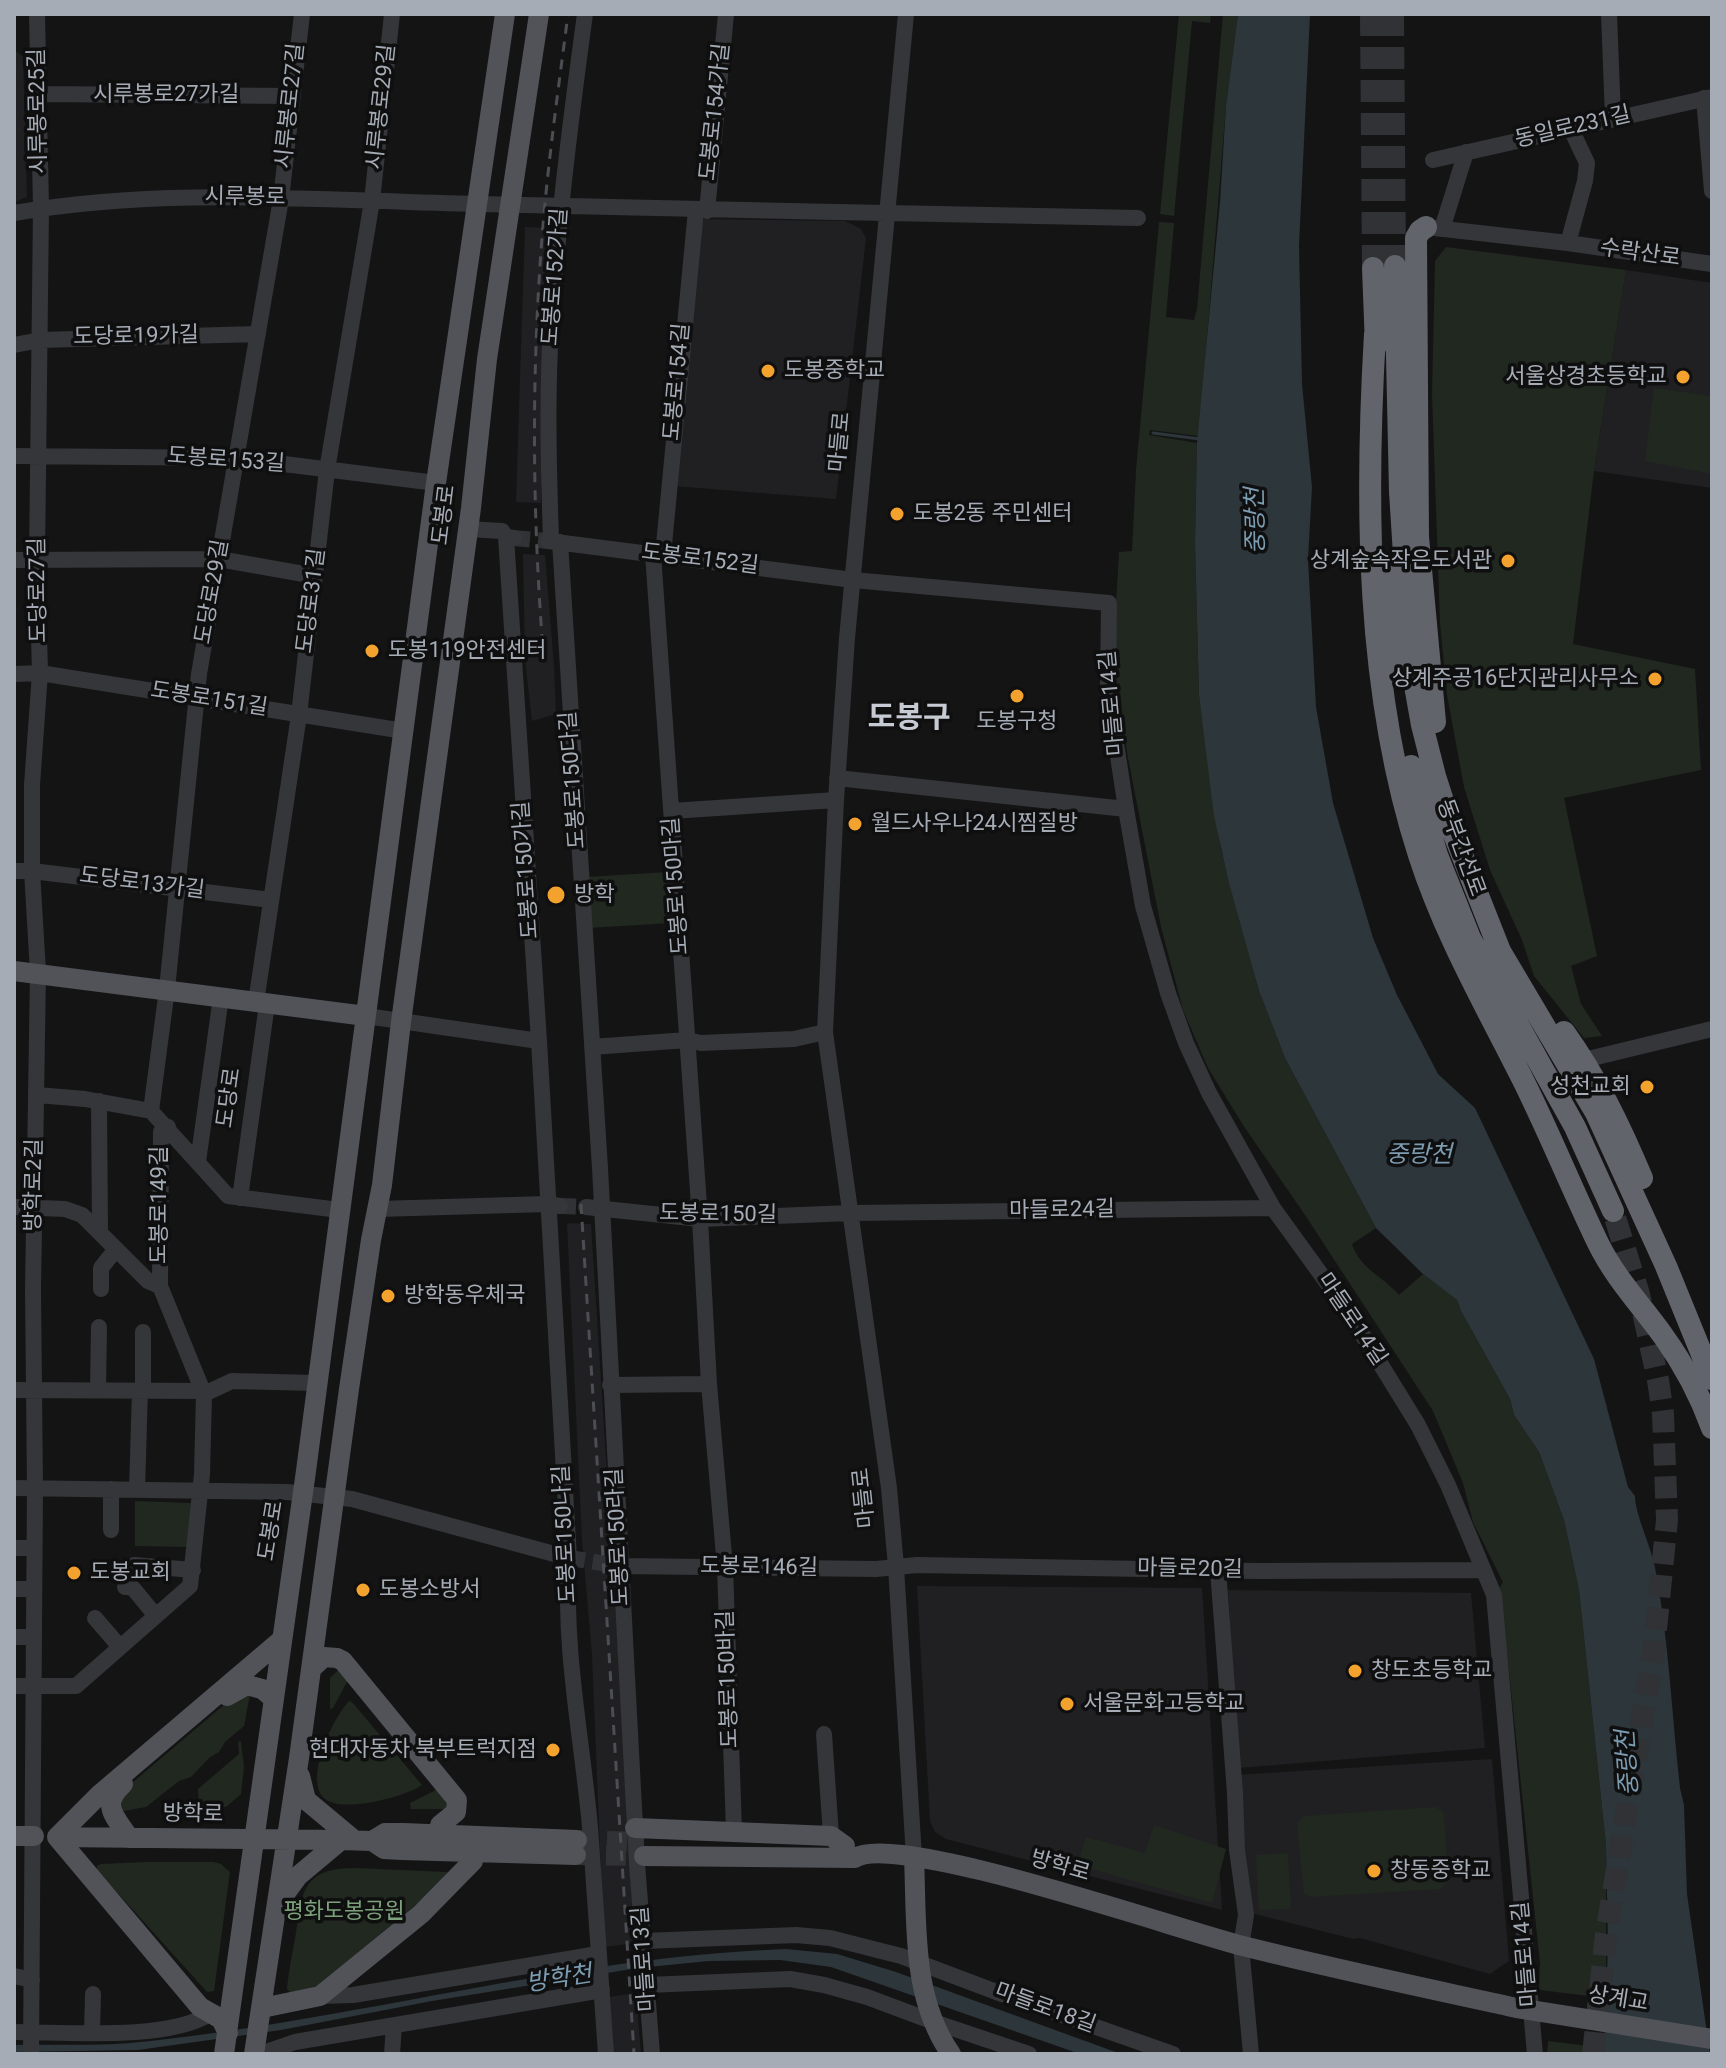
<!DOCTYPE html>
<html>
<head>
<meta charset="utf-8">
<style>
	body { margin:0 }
	#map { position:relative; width:1726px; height:2068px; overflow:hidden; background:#141415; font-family:Roboto,sans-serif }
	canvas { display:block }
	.frame { position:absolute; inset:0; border:16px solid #a5acb6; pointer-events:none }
</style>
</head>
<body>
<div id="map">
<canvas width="1726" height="2068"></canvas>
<div class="frame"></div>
</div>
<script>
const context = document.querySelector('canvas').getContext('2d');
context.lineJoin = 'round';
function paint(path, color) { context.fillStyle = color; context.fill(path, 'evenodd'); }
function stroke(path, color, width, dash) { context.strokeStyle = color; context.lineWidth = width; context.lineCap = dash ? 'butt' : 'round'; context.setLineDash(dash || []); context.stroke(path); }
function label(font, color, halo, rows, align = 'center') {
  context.font = font + ' Roboto,"Noto Sans KR",sans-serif'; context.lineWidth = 7; context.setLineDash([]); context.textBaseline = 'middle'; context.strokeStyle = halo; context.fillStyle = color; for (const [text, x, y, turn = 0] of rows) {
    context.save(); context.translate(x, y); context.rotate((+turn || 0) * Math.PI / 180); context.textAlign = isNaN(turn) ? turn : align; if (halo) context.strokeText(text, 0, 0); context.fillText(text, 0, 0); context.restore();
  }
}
paint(new Path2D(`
	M 14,49 L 23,57 L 27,197 L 14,202 Z
	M 704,219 L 845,221 L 861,229 L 866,238 L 836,499 L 673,486 L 697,228 Z
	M 525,227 L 550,228 L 541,503 L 516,502 Z
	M 1626,270 L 1712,283 L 1712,488 L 1594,471 Z
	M 523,554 L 545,555 L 554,666 L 556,714 L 532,721 L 525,660 Z
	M 567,1223 L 591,1224 L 637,1943 L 604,1947 L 592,1655 L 582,1540 Z
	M 917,1586 L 1202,1588 L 1222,1910 L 946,1839 L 935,1832 L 930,1821 Z
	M 1228,1590 L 1471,1593 L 1485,1748 L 1238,1768 Z
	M 1492,1759 L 1509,1961 L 1490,1974 L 1360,1938 L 1353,1939 L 1251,1913 L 1237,1775 Z
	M 636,1993 L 641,2054 L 613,2054 L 609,1997 Z`), '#202022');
paint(new Path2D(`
	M 1179,14 L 1211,14 L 1210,23 L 1192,21 L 1174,216 L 1160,214 Z
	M 1223,14 L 1238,14 L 1226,106 L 1199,436 L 1150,430 L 1149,435 L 1197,443 L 1195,543 L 1199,695 L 1221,849 L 1259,991 L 1285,1058 L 1376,1228 L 1352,1244 C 1360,1269 1383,1276 1399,1295 L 1423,1274 L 1457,1300 L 1461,1311 L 1510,1399 L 1514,1415 L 1539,1452 L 1564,1520 L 1579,1590 L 1606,1845 L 1606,1998 L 1539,1990 L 1540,1963 L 1500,1587 L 1503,1582 L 1473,1522 L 1463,1483 L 1433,1411 L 1305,1215 L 1243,1125 L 1208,1068 L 1183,1010 L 1161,927 L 1128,758 L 1116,678 L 1115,622 L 1119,552 L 1132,551 L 1136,470 L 1159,222 L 1174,223 L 1166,317 L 1194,320 L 1197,309 Z
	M 1446,247 L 1626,270 L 1594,471 L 1573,644 L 1695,669 L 1701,770 L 1564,798 L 1597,956 L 1571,966 L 1581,1004 L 1602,1036 L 1584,1038 L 1534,976 L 1522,940 L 1490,870 L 1464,787 L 1447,695 L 1440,624 L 1432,394 L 1435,261 Z
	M 1654,388 L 1712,396 L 1712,474 L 1645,461 Z
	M 668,872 L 671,923 L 589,928 L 586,877 Z
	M 135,1501 L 191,1503 L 190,1547 L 135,1546 Z
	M 339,1669 L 348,1680 L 333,1708 L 330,1709 L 330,1678 Z
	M 250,1694 L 244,1726 L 225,1742 L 219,1752 L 209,1758 L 191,1777 L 179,1781 L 146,1807 L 124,1811 L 120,1808 L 126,1788 L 225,1704 Z
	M 349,1701 L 352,1702 L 422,1785 C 405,1797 338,1815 323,1797 C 305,1777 333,1718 349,1701 Z
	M 238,1741 L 241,1742 L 244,1767 L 241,1794 L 226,1807 L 199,1809 L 198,1789 L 239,1754 Z
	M 440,1788 L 450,1803 L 446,1809 L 411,1809 L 410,1803 Z
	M 1436,1807 L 1444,1813 L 1448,1879 L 1441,1889 L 1310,1897 L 1304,1894 L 1297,1823 L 1304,1816 Z
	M 1154,1825 L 1226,1849 L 1212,1903 L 1077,1865 L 1086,1837 L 1145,1853 Z
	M 1288,1853 L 1291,1909 L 1259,1910 L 1256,1855 Z
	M 146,1862 L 213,1862 L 221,1864 L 230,1872 L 214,1991 L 207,1992 L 97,1870 L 97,1866 L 101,1864 Z
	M 355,1868 L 447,1872 L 450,1877 L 313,1989 L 293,1995 L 287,1989 C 289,1967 294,1947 297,1926 C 302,1884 310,1868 355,1868 Z
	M 1548,2041 L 1605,2048 L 1604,2054 L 1547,2054 Z`), '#202820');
paint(new Path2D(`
	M 1238,14 L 1310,14 L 1299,246 L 1302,384 L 1312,487 L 1308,559 L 1316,707 L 1333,803 L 1373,938 L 1397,995 L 1438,1074 L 1475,1108 L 1594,1359 L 1628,1487 L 1635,1496 C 1635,1515 1653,1550 1656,1573 C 1669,1643 1672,1717 1680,1788 L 1684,1805 L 1687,1894 L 1710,2054 L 1604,2054 L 1608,1946 L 1606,1845 L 1579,1590 L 1564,1520 L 1539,1452 L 1514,1415 L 1510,1399 L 1461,1311 L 1457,1300 L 1423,1274 L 1376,1228 L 1285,1058 L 1259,991 L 1229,883 L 1214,816 L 1199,695 L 1195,543 L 1197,443 L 1220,202 L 1226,106 Z
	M 786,1949 L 837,1954 L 896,1972 L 1121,2054 L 1080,2054 L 831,1967 L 780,1960 L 709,1961 L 638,1968 L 432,2001 L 281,2030 L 138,2050 L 14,2052 L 14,2045 C 52,2044 91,2046 130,2043 C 350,2022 564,1957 786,1949 Z`), '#2c363b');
stroke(new Path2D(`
	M 1153,433 L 1200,439`), '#2c363b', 3);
stroke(new Path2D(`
	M 514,538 L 548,541
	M 560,1206 L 586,1207
	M 569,1558 L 621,1566`), '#313235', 16, [16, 8]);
stroke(new Path2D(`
	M 577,1840 L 644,1842
	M 576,1855 L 644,1856`), '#313235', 20, [20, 10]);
stroke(new Path2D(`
	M 1371,14 L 1373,268
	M 1393,14 L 1395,266
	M 1593,2054 L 1606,1934 L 1654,1649 L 1667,1520 L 1663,1414 L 1658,1380 L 1639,1294 L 1613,1211`), '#313235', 22, [22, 11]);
stroke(new Path2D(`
	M 906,14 L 847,638 L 836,800 L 825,1032 L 889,1488 L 896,1567 L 914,1857
	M 1609,14 L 1613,118
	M 39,94 L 293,96
	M 1704,98 L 1712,191
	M 1433,160 L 1712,97
	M 707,211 L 726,14
	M 14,213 C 168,186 324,201 479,204 C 699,209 918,214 1138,218
	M 1426,227 L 1568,243 L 1712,264
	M 1442,229 L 1466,152
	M 1568,243 L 1585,181 L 1587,163 L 1571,129
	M 14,345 L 40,340 L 258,334
	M 14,456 L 236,458 L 436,483
	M 468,529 L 502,531 L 506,537 L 514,538
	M 506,537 L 539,1041 L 569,1558 C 563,1648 582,1738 590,1827 C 596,1903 601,1979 606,2054
	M 548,541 L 853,580 L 1109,603 L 1108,690 L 1126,809 L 1143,906 L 1168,993 L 1186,1043 L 1209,1093 L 1273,1208 L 1349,1313 L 1418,1425 L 1448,1485 L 1494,1595 L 1535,2054
	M 551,541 C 549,476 547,411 550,347 C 556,235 570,124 585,14
	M 560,542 L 600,1168 L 637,1864 L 652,2054
	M 653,554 L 700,1219 L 709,1384 L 725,1567 L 734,1831
	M 663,555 L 696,210
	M 14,560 L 219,559 L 315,576
	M 14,674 L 40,673 L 404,731
	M 837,778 L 1126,809
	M 672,811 L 836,800
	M 14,871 L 32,871 L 271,900
	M 256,1002 L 299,715 L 327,470 L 372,201 L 392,14
	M 366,1016 L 539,1041
	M 592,1047 L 687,1040 L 701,1043 L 794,1039 L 825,1032
	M 1584,1060 L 1712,1029
	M 37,1095 L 85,1099 L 151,1111 L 228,1196 L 339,1210
	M 99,1101 L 100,1232
	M 151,1111 L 167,989 L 199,674 L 281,199 L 302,14
	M 198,1162 L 221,997
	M 240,1198 L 267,1004
	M 14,1207 L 65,1209 L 82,1215 L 148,1281 L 160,1286 L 204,1394 L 202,1474 L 190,1586 L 76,1686 L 14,1686
	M 586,1207 L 700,1219 L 851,1213 L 1273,1208
	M 378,1209 L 547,1204 L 560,1206
	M 160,1286 L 161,1132 L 168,1127
	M 101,1289 L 101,1268 L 116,1249
	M 143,1332 L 143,1390
	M 610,1385 L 709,1384
	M 14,1390 L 202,1391
	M 98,1390 L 99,1327
	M 204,1394 L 232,1381 L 316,1383
	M 14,1488 L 287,1492 L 352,1499 L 569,1558
	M 137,1490 L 140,1390
	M 111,1530 L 111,1489
	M 14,1548 L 34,1548
	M 134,1565 L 193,1570
	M 621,1566 L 876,1569 L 917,1565 L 1258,1571 L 1483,1570
	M 1218,1570 L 1235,1793 L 1237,1850 L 1246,1915 L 1241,1946 L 1251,2054
	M 125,1587 L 132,1587 L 156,1616
	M 14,1589 L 34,1589
	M 95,1618 L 120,1647
	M 14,1637 L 34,1637
	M 824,1734 L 831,1836
	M 644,1941 L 796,1935 L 830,1938 L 901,1956 L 999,1993 L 1173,2054
	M 14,1976 L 32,1980
	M 648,1985 L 790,1979 L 824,1985 L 867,1997 L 934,2022 L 1029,2054
	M 320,1996 L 353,1995 L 598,1954
	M 14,2032 C 66,2032 166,2041 210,2014
	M 92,2032 L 93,1994
	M 31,2054 L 35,1488 L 33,1290 L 38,972 L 32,871 L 32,785 L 40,673 L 37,559 L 41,208 L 37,14
	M 260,2054 L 295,2042 L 602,1990
	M 392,2054 L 394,2025`), '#35363a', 16);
stroke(new Path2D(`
	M 14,971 L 366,1016
	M 311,1669 L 324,1657 L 337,1658 L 343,1661 L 457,1800 L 456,1812 L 440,1825
	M 227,1696 L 247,1685 L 262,1689 L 273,1698
	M 300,1776 L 306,1800 L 354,1840
	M 123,1784 C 100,1805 115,1816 129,1838
	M 635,1828 L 831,1836 L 845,1846
	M 14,1836 L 34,1836
	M 57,1837 L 341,1840 L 372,1841 L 384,1849 L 402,1850 L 576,1855
	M 57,1837 L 100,1794 L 280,1641
	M 57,1837 L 200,2007 L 221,2019 L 228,2033
	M 372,1841 L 385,1833 L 403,1833 L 577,1840
	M 644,1856 L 855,1858 C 896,1831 1182,1931 1243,1946 C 1334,1969 1426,1988 1517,2008
	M 914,1857 C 917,1924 911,1997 951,2054
	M 279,1902 L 298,1876 L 341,1840
	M 262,2008 L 320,1996 L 421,1914 L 473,1861
	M 224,2054 L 306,1471 L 436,483 L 505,14
	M 254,2054 L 299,1758 L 349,1389 L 371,1240 L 382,1185 L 401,1022 L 471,508 L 487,359 L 539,14`), '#515359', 20);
stroke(new Path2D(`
	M 1426,227 L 1420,231 L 1416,238 L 1418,537 L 1435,722
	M 1395,266 L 1400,492 L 1411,663 L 1422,725 L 1435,776 L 1453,832 L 1500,951 L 1596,1113 L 1666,1266 L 1712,1379
	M 1373,268 L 1376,346
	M 1375,334 C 1365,504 1366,692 1419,855 C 1445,936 1487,1008 1525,1084 C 1551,1137 1573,1191 1598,1243 C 1615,1278 1642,1306 1664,1337 C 1684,1365 1700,1395 1712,1428
	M 1388,564 L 1394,673
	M 1411,766 L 1437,855 L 1470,938 L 1575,1127 L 1613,1211
	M 1564,1032 C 1597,1078 1620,1126 1642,1178`), '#61646b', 22);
stroke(new Path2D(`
	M 544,662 C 532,517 531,371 543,225 C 549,155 559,84 568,14
	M 581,1204 L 634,2054`), '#4c4e53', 3, [10, 8]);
stroke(new Path2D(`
	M 1517,2008 L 1712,2039`), '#515359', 20);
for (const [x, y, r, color] of [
	[768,371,8,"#f3a22e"],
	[1683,377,8,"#f3a22e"],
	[897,514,8,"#f3a22e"],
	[1508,561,8,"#f3a22e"],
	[372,651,8,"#f3a22e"],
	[1655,679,8,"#f3a22e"],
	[1017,696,8,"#f3a22e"],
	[855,824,8,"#f3a22e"],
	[556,895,10,"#f3a22e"],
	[1647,1087,8,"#f3a22e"],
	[388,1296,8,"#f3a22e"],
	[74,1573,8,"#f3a22e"],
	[363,1590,8,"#f3a22e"],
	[1355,1671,8,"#f3a22e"],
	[1067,1704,8,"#f3a22e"],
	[553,1750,8,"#f3a22e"],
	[1374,1871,8,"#f3a22e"]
]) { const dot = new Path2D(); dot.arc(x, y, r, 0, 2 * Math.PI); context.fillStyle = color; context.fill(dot); stroke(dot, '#0f0f10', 3); }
label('22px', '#a5acb6', '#0f0f10', [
	["시루봉로27가길",166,95],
	["시루봉로27길",291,106,-84],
	["시루봉로29길",382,107,-84],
	["시루봉로25길",39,111,-91],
	["도봉로154가길",716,112,-84],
	["동일로231길",1573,128,-13],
	["시루봉로",245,198,1],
	["수락산로",1640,254,8],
	["도봉로152가길",556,277,-86],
	["도당로19가길",136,337,-1],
	["도봉로154길",678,382,-85],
	["마들로",841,442,-85],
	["도봉로153길",226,461,4],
	["도봉로",445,515,-83],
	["도봉로152길",700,560,7],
	["도당로27길",39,590,-91],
	["도당로29길",213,592,-80],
	["도당로31길",312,601,-83],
	["도봉로151길",209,700,9],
	["마들로14길",1113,703,-95],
	["도봉로150다길",574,780,-94],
	["동부간선로",1460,848,70],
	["도봉로150가길",527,870,-94],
	["도당로13가길",142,884,7],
	["도봉로150마길",677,886,-94],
	["도당로",230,1098,-82],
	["방학로2길",35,1185,-89],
	["도봉로149길",160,1205,-90],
	["마들로24길",1062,1211,-1],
	["도봉로150길",718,1215,1],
	["마들로14길",1351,1320,56],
	["마들로",865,1498,-96],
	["도봉로",272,1531,-81],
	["도봉로150나길",566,1534,-93],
	["도봉로150라길",619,1537,-93],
	["도봉로146길",759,1568,1],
	["마들로20길",1190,1570,1],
	["도봉로150바길",729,1679,-92],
	["방학로",193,1815,1],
	["방학로",1060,1867,16],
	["마들로14길",1526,1954,-95],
	["마들로13길",645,1959,-94],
	["상계교",1618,2000,9],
	["마들로18길",1045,2009,20]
]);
label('22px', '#a5acb6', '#0f0f10', [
	["도봉중학교",784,371],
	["서울상경초등학교",1667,377,"right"],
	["도봉2동 주민센터",913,514],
	["상계숲속작은도서관",1492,561,"right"],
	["도봉119안전센터",388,651],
	["상계주공16단지관리사무소",1639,679,"right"],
	["도봉구청",1017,722,"center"],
	["월드사우나24시찜질방",871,824],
	["방학",574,895],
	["성천교회",1631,1087,"right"],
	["방학동우체국",404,1296],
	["도봉교회",90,1573],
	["도봉소방서",379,1590],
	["창도초등학교",1371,1671],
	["서울문화고등학교",1083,1704],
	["현대자동차 북부트럭지점",537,1750,"right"],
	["창동중학교",1390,1871]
], 'left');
label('22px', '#7ca17c', '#0f0f10', [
	["평화도봉공원",344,1912]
]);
label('italic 24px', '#7c9cb1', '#0f0f10', [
	["중랑천",1257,521,-91],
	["중랑천",1419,1156],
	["중랑천",1629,1763,-94],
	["방학천",559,1980,-9]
]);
label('bold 30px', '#c6cad2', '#0f0f10', [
	["도봉구",909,719]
]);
</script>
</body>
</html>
